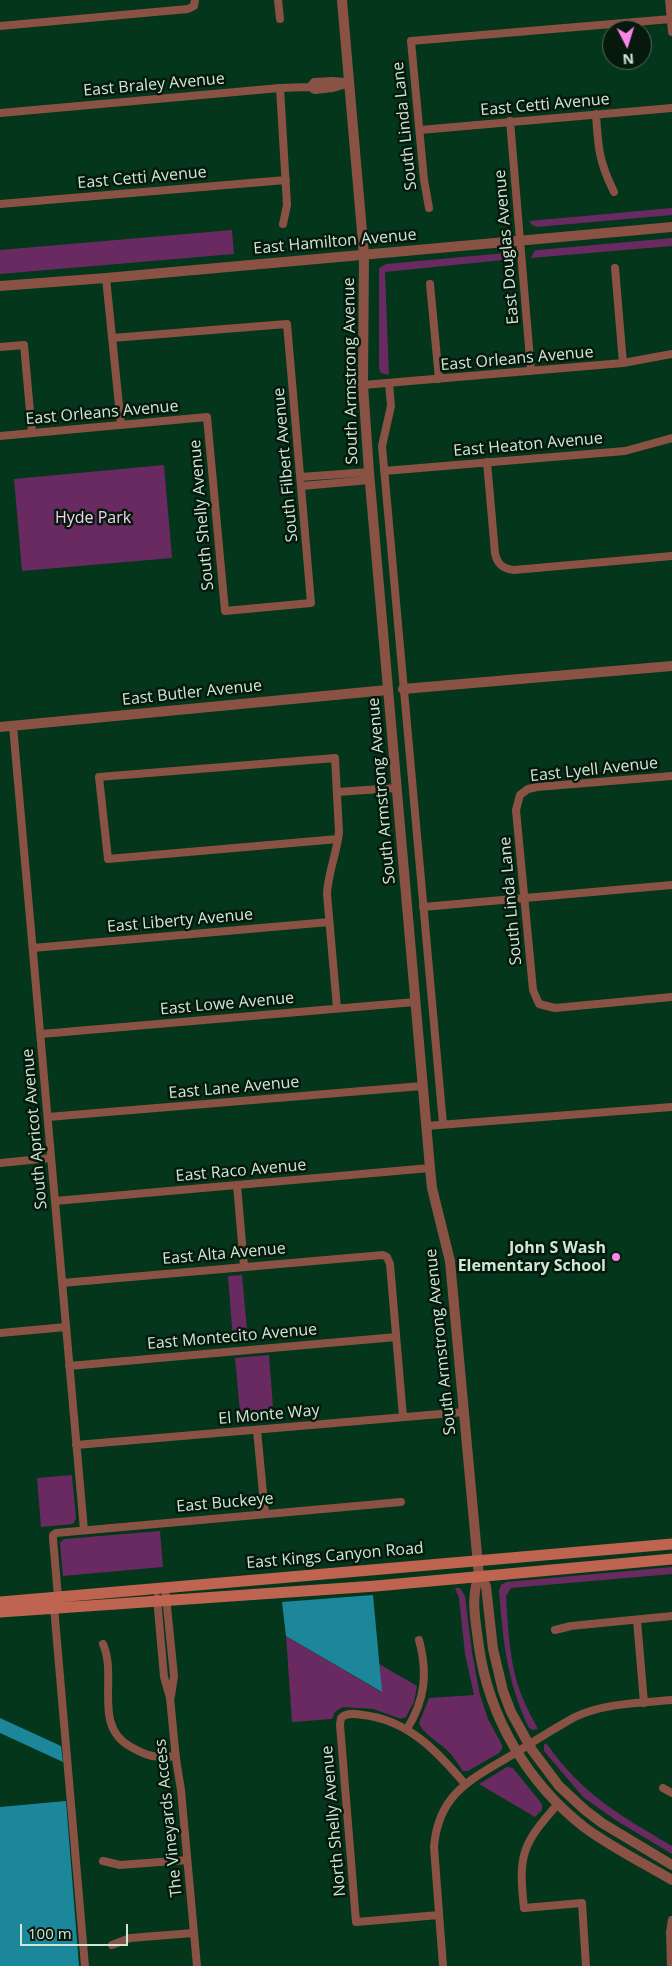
<!DOCTYPE html>
<html>
<head>
<meta charset="utf-8">
<style>
	body { margin:0 }
	#map { position:relative; width:672px; height:1966px; overflow:hidden; background:#03361a; font-family:"Open Sans",sans-serif }
	canvas { display:block }
	.north { position:absolute; left:602px; top:20px; width:50px; height:50px; box-sizing:border-box; background:#06190c; border:1px solid #566c5c; border-radius:50%; rotate:175deg; font-size:14px; font-weight:700; line-height:20px; text-align:center; color:#cfe8d5 }
	.north::after { content:''; display:block; margin:auto; width:18px; height:22px; background:#f987e8; clip-path:polygon(50% 0,100% 100%,50% 72%,0 100%) }
	.scale { position:absolute; left:20px; top:1924px; width:108px; height:22px; box-sizing:border-box; border:2px solid #cfe8d5; border-top:0; padding-left:6px; font-size:15px; line-height:18px; white-space:nowrap; color:#cfe8d5; -webkit-text-stroke:4px #06190c; paint-order:stroke }
</style>
</head>
<body>
<div id="map">
<canvas width="672" height="1966"></canvas>
<div class="north">N</div>
<div class="scale">100 m</div>
</div>
<script>
const context = document.querySelector('canvas').getContext('2d');
context.lineJoin = 'round';
function paint(path, color) { context.fillStyle = color; context.fill(path, 'evenodd'); }
function stroke(path, color, width, dash) { context.strokeStyle = color; context.lineWidth = width; context.lineCap = dash ? 'butt' : 'round'; context.setLineDash(dash || []); context.stroke(path); }
function label(font, color, halo, rows, align = 'center') {
  context.font = font + ' "Open Sans",sans-serif'; context.lineWidth = 5; context.setLineDash([]); context.textBaseline = 'middle'; context.strokeStyle = halo; context.fillStyle = color; for (const [text, x, y, turn = 0] of rows) {
    context.save(); context.translate(x, y); context.rotate((+turn || 0) * Math.PI / 180); context.textAlign = isNaN(turn) ? turn : align; if (halo) context.strokeText(text, 0, 0); context.fillText(text, 0, 0); context.restore();
  }
}
paint(new Path2D(`
	M 672,208 L 672,215 L 537,227 L 532,225 L 529,221 Z
	M 232,230 L 234,254 L 0,274 L 0,250 Z
	M 672,238 L 672,246 L 531,258 L 534,251 L 538,250 Z
	M 505,253 L 512,255 L 513,259 L 385,272 L 389,375 L 381,373 L 379,369 L 379,268 L 386,264 Z
	M 164,465 L 172,558 L 22,571 L 14,479 Z
	M 242,1275 L 248,1340 L 233,1341 L 228,1276 Z
	M 269,1355 L 274,1420 L 241,1423 L 235,1358 Z
	M 72,1475 L 76,1519 L 73,1524 L 41,1527 L 37,1478 Z
	M 160,1531 L 163,1567 L 63,1576 L 60,1543 L 64,1539 Z
	M 672,1567 L 672,1574 L 511,1588 L 506,1596 C 508,1625 509,1655 517,1682 C 522,1699 530,1714 538,1729 L 532,1730 L 529,1728 C 507,1682 503,1641 499,1591 L 501,1585 L 506,1582 Z
	M 455,1588 L 460,1588 L 465,1596 L 472,1652 L 480,1695 L 488,1719 L 502,1745 L 502,1749 L 499,1753 L 468,1771 L 463,1771 C 458,1764 454,1757 448,1751 C 440,1743 422,1733 419,1723 L 429,1698 L 474,1695 L 465,1654 L 459,1598 Z
	M 286,1636 L 381,1692 L 379,1664 L 417,1686 L 414,1702 L 406,1717 L 401,1719 L 373,1709 L 343,1707 L 335,1712 L 332,1719 L 292,1722 Z
	M 546,1743 C 583,1795 618,1814 672,1846 L 672,1854 L 617,1821 L 583,1797 L 544,1751 L 544,1745 Z
	M 507,1767 L 513,1768 L 542,1804 L 542,1810 L 535,1817 L 479,1784 Z`), '#682a60');
paint(new Path2D(`
	M 373,1595 L 382,1692 L 286,1636 L 282,1602 Z
	M 0,1718 L 61,1746 L 63,1762 L 0,1733 Z
	M 66,1801 L 79,1966 L 0,1966 L 0,1807 Z`), '#1c879b');
stroke(new Path2D(`
	M 278,0 L 280,19
	M 669,0 L 672,32
	M 0,26 L 188,9 L 194,6 L 195,0
	M 310,87 L 314,82 L 332,81 L 346,82
	M 280,88 L 287,205 L 283,224
	M 0,113 L 280,88 L 310,87 L 315,90 L 333,88 L 350,83
	M 596,114 C 598,147 599,162 614,192
	M 510,121 L 531,371
	M 420,130 L 672,108
	M 0,204 L 286,180
	M 429,208 L 424,180 L 411,41 L 671,19
	M 615,268 L 623,363
	M 106,278 L 121,425
	M 430,284 L 439,379
	M 0,347 L 24,345 L 32,433
	M 389,383 L 391,406 L 382,446 L 443,1124
	M 363,385 L 623,363 L 672,354
	M 0,436 L 207,417 L 225,611 L 311,603 L 287,324 L 112,338
	M 487,462 L 495,553 C 497,564 503,569 514,570 L 672,556
	M 384,471 L 625,451 L 672,438
	M 301,477 L 369,472
	M 302,486 L 369,480
	M 13,726 L 84,1530
	M 672,776 L 537,787 L 528,789 L 520,795 L 516,810 L 533,990 L 539,1004 L 555,1008 L 672,997
	M 337,792 L 396,788
	M 423,907 L 672,885
	M 33,948 L 329,922
	M 337,1008 L 327,894 C 328,872 337,853 339,832 L 335,758 L 99,777 L 108,859 L 338,839
	M 41,1034 L 415,1002
	M 48,1117 L 422,1086
	M 426,1126 L 672,1107
	M 0,1163 L 51,1158
	M 237,1185 L 244,1266
	M 55,1201 L 430,1168
	M 62,1283 L 383,1255 L 387,1257 L 390,1264 L 403,1417
	M 0,1333 L 66,1327
	M 69,1366 L 396,1337
	M 257,1430 L 265,1514
	M 76,1445 L 464,1412
	M 165,1587 L 174,1676 L 171,1696
	M 58,1597 L 53,1539 L 53,1535 L 56,1533 L 401,1502
	M 157,1598 L 164,1677 L 170,1698 L 176,1759 L 181,1790 L 197,1966
	M 54,1607 L 85,1966
	M 637,1620 L 644,1703
	M 555,1630 L 571,1626 L 672,1616
	M 103,1644 C 118,1678 92,1726 131,1747 C 149,1757 155,1758 176,1756
	M 407,1729 C 425,1700 428,1673 419,1640
	M 663,1788 L 672,1793
	M 558,1804 C 522,1844 518,1855 524,1908 L 582,1903 L 586,1966
	M 103,1861 L 120,1865 L 187,1860
	M 439,1915 L 356,1922 L 340,1725 L 341,1718 C 346,1712 356,1714 363,1715 C 408,1720 437,1751 465,1784
	M 112,1945 L 130,1938 L 193,1933
	M 443,1966 L 434,1847 C 438,1794 471,1779 512,1755 C 533,1742 553,1729 575,1717 C 605,1703 639,1703 672,1700
	M 671,1966 L 670,1932 L 672,1920`), '#8a5145', 8);
stroke(new Path2D(`
	M 342,0 L 364,255 L 363,385 L 369,472 L 430,1168 L 432,1188 L 450,1261 L 479,1576 L 486,1586 L 493,1649 L 503,1691 L 511,1712 L 532,1750 L 559,1786 L 585,1810 L 602,1823 L 672,1865
	M 0,286 L 106,278 L 672,227
	M 403,689 L 672,666
	M 0,727 L 387,690
	M 479,1576 C 470,1597 476,1624 479,1647 C 489,1718 528,1783 584,1827 C 611,1847 643,1863 672,1880`), '#8a5145', 10);
stroke(new Path2D(`
	M 0,1602 L 672,1544
	M 0,1612 L 376,1586 L 672,1559`), '#bf6450', 11);
for (const [x, y, r, color] of [
	[616,1257,5,"#f987e8"]
]) { const dot = new Path2D(); dot.arc(x, y, r, 0, 2 * Math.PI); context.fillStyle = color; context.fill(dot); stroke(dot, '#06190c', 2); }
label('16px', '#cfe8d5', '#06190c', [
	["East Braley Avenue",154,85,-5],
	["East Cetti Avenue",545,105,-5],
	["South Linda Lane",405,126,-96],
	["East Cetti Avenue",142,178,-5],
	["East Hamilton Avenue",335,242,-5],
	["East Douglas Avenue",507,247,-95],
	["East Orleans Avenue",517,359,-5],
	["South Armstrong Avenue",351,371,-91],
	["East Orleans Avenue",102,413,-5],
	["East Heaton Avenue",528,445,-5],
	["South Filbert Avenue",286,465,-95],
	["South Shelly Avenue",202,515,-95],
	["East Butler Avenue",192,693,-6],
	["East Lyell Avenue",594,770,-6],
	["South Armstrong Avenue",382,791,-95],
	["South Linda Lane",511,901,-95],
	["East Liberty Avenue",180,921,-5],
	["East Lowe Avenue",227,1004,-5],
	["East Lane Avenue",234,1088,-5],
	["South Apricot Avenue",35,1129,-95],
	["East Raco Avenue",241,1171,-5],
	["East Alta Avenue",224,1254,-5],
	["East Montecito Avenue",232,1337,-5],
	["South Armstrong Avenue",441,1342,-96],
	["El Monte Way",269,1415,-5],
	["East Buckeye",225,1503,-5],
	["East Kings Canyon Road",335,1556,-5],
	["The Vineyards Access",169,1818,-96],
	["North Shelly Avenue",334,1821,-95]
]);
label('16px', '#f8d1f0', '#06190c', [
	["Hyde Park",93,518]
]);
label('bold 16px', '#cfe8d5', '#06190c', [
	["John S Wash",606,1248],
	["Elementary School",606,1266]
], 'right');
</script>
</body>
</html>
